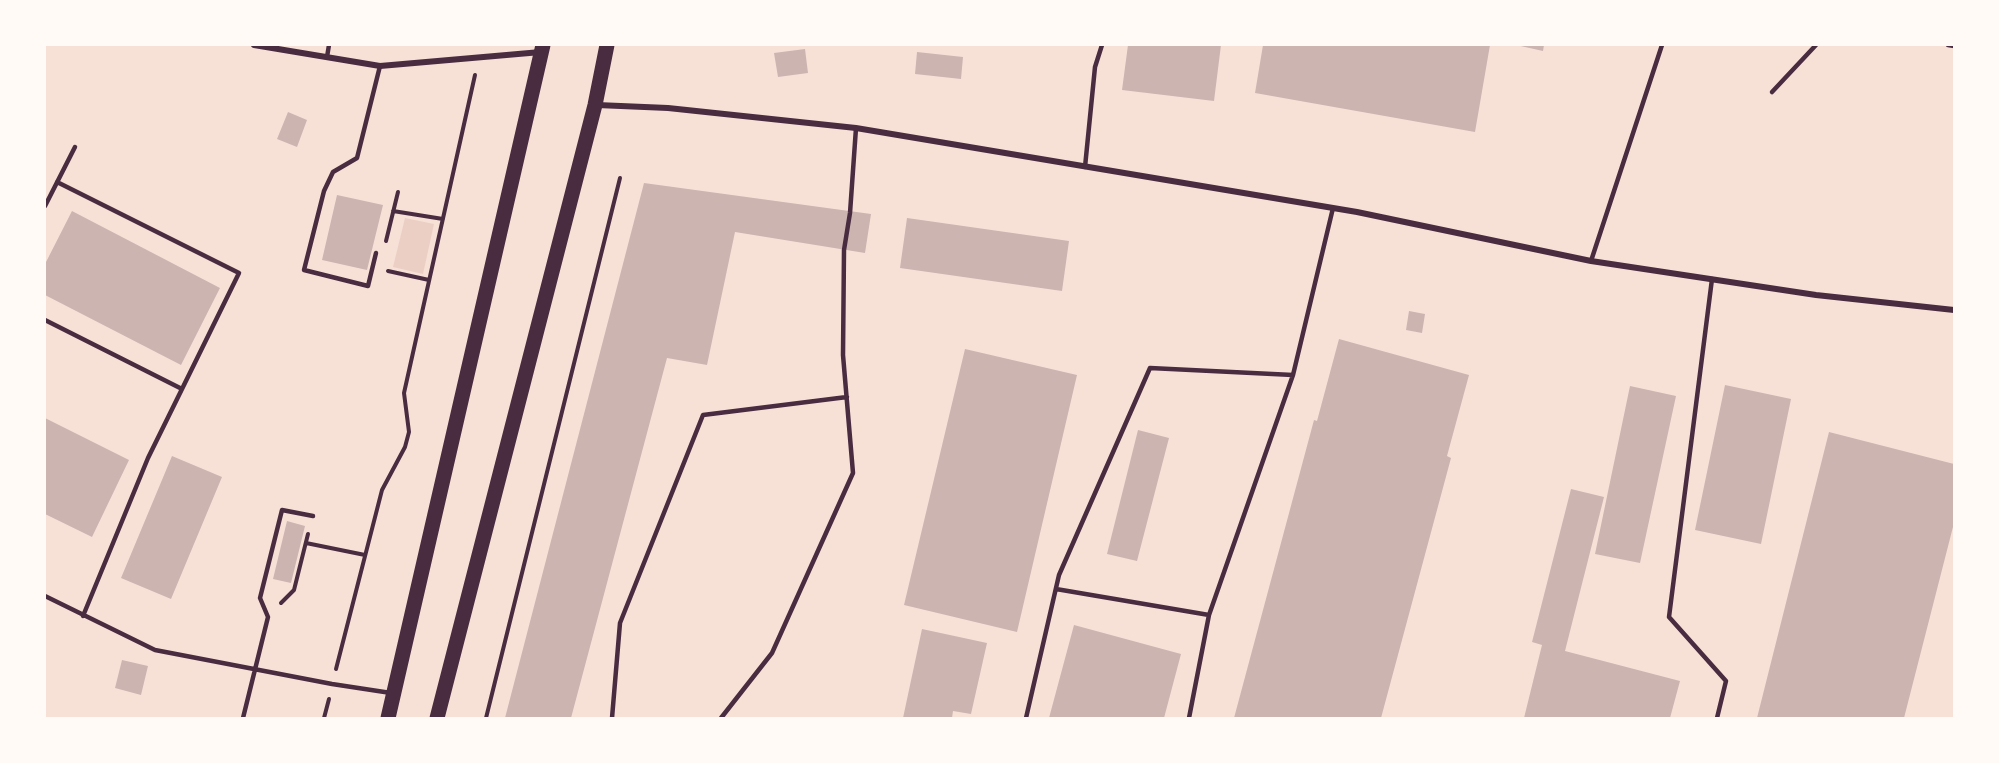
<!DOCTYPE html>
<html>
<head>
<meta charset="utf-8">
<style>
	body { margin:0 }
	#map { position:relative; width:1999px; height:763px; overflow:hidden; background:#f7e1d7; font-family:Helvetica,sans-serif }
	canvas { display:block }
	.frame { position:absolute; inset:0; border:46px solid #fffaf5; pointer-events:none }
</style>
</head>
<body>
<div id="map">
<canvas width="1999" height="763"></canvas>
<div class="frame"></div>
</div>
<script>
const context = document.querySelector('canvas').getContext('2d');
context.lineJoin = 'round';
function paint(path, color) { context.fillStyle = color; context.fill(path, 'evenodd'); }
function stroke(path, color, width, dash) { context.strokeStyle = color; context.lineWidth = width; context.lineCap = dash ? 'butt' : 'round'; context.setLineDash(dash || []); context.stroke(path); }
paint(new Path2D(`
	M 405,218 L 434,224 L 423,274 L 393,267 Z`), '#ebcfc5');
paint(new Path2D(`
	M 1128,45 L 1221,45 L 1214,101 L 1122,90 Z
	M 1263,45 L 1490,45 L 1475,132 L 1255,93 Z
	M 1516,45 L 1544,45 L 1543,51 Z
	M 805,49 L 808,73 L 778,77 L 774,53 Z
	M 917,52 L 963,57 L 961,79 L 915,74 Z
	M 288,112 L 307,120 L 297,147 L 277,139 Z
	M 644,183 L 871,214 L 865,253 L 735,232 L 707,365 L 667,358 L 571,718 L 505,718 Z
	M 337,195 L 383,205 L 367,270 L 322,260 Z
	M 72,211 L 220,288 L 181,365 L 45,295 L 45,264 Z
	M 907,218 L 1069,241 L 1062,291 L 900,268 Z
	M 1409,311 L 1425,314 L 1422,333 L 1406,330 Z
	M 1339,339 L 1469,375 L 1447,456 L 1451,458 L 1381,718 L 1234,718 L 1314,420 L 1317,421 Z
	M 965,349 L 1077,375 L 1017,632 L 904,605 Z
	M 1725,385 L 1791,399 L 1761,544 L 1695,530 Z
	M 1630,386 L 1676,396 L 1640,563 L 1595,554 Z
	M 45,418 L 129,460 L 92,537 L 45,514 Z
	M 1138,430 L 1169,438 L 1137,561 L 1107,554 Z
	M 1829,432 L 1954,464 L 1954,523 L 1904,718 L 1757,718 Z
	M 172,456 L 222,477 L 171,599 L 121,578 Z
	M 1571,489 L 1604,497 L 1565,651 L 1680,681 L 1670,718 L 1524,718 L 1542,645 L 1532,642 Z
	M 287,521 L 305,526 L 291,583 L 273,579 Z
	M 1074,625 L 1181,654 L 1164,718 L 1049,718 Z
	M 922,629 L 987,643 L 971,714 L 953,711 L 952,718 L 903,718 Z
	M 122,660 L 148,666 L 141,695 L 115,688 Z`), '#ccb4b1');
stroke(new Path2D(`
	M 393,211 L 443,219
	M 386,241 L 398,192
	M 388,271 L 429,280
	M 306,543 L 365,555
	M 281,603 L 294,590 L 308,534
	M 336,669 L 382,490 L 405,447 L 409,432 L 404,393 L 475,75
	M 324,718 L 329,699
	M 486,718 L 620,178`), '#4a2c40', 4);
stroke(new Path2D(`
	M 1948,45 L 1954,46
	M 327,57 L 329,45
	M 1772,92 L 1816,45
	M 1085,167 L 1095,67 L 1102,45
	M 57,182 L 239,273 L 182,389
	M 45,206 L 75,147
	M 376,253 L 368,286 L 304,270 L 324,191 L 333,172 L 357,158 L 380,66
	M 1591,261 L 1662,45
	M 1712,279 L 1669,617 L 1726,681 L 1717,718
	M 45,320 L 182,389 L 148,458 L 83,616
	M 1056,589 L 1209,615
	M 45,596 L 155,650 L 332,684 L 391,693
	M 243,718 L 268,617 L 260,598 L 282,510 L 313,516
	M 612,718 L 620,623 L 703,415 L 847,397
	M 721,718 L 772,653 L 853,473 L 843,355 L 844,250 L 850,213 L 856,128
	M 1026,718 L 1059,575 L 1150,368 L 1293,375
	M 1189,718 L 1209,615 L 1293,375 L 1333,208`), '#4a2c40', 4.5);
stroke(new Path2D(`
	M 254,45 L 380,66 L 541,52
	M 597,105 L 668,108 L 856,128 L 1357,212 L 1591,261 L 1816,295 L 1954,310`), '#4a2c40', 6);
stroke(new Path2D(`
	M 388,718 L 543,45
	M 437,718 L 595,105 L 607,45`), '#4a2c40', 15);
</script>
</body>
</html>
